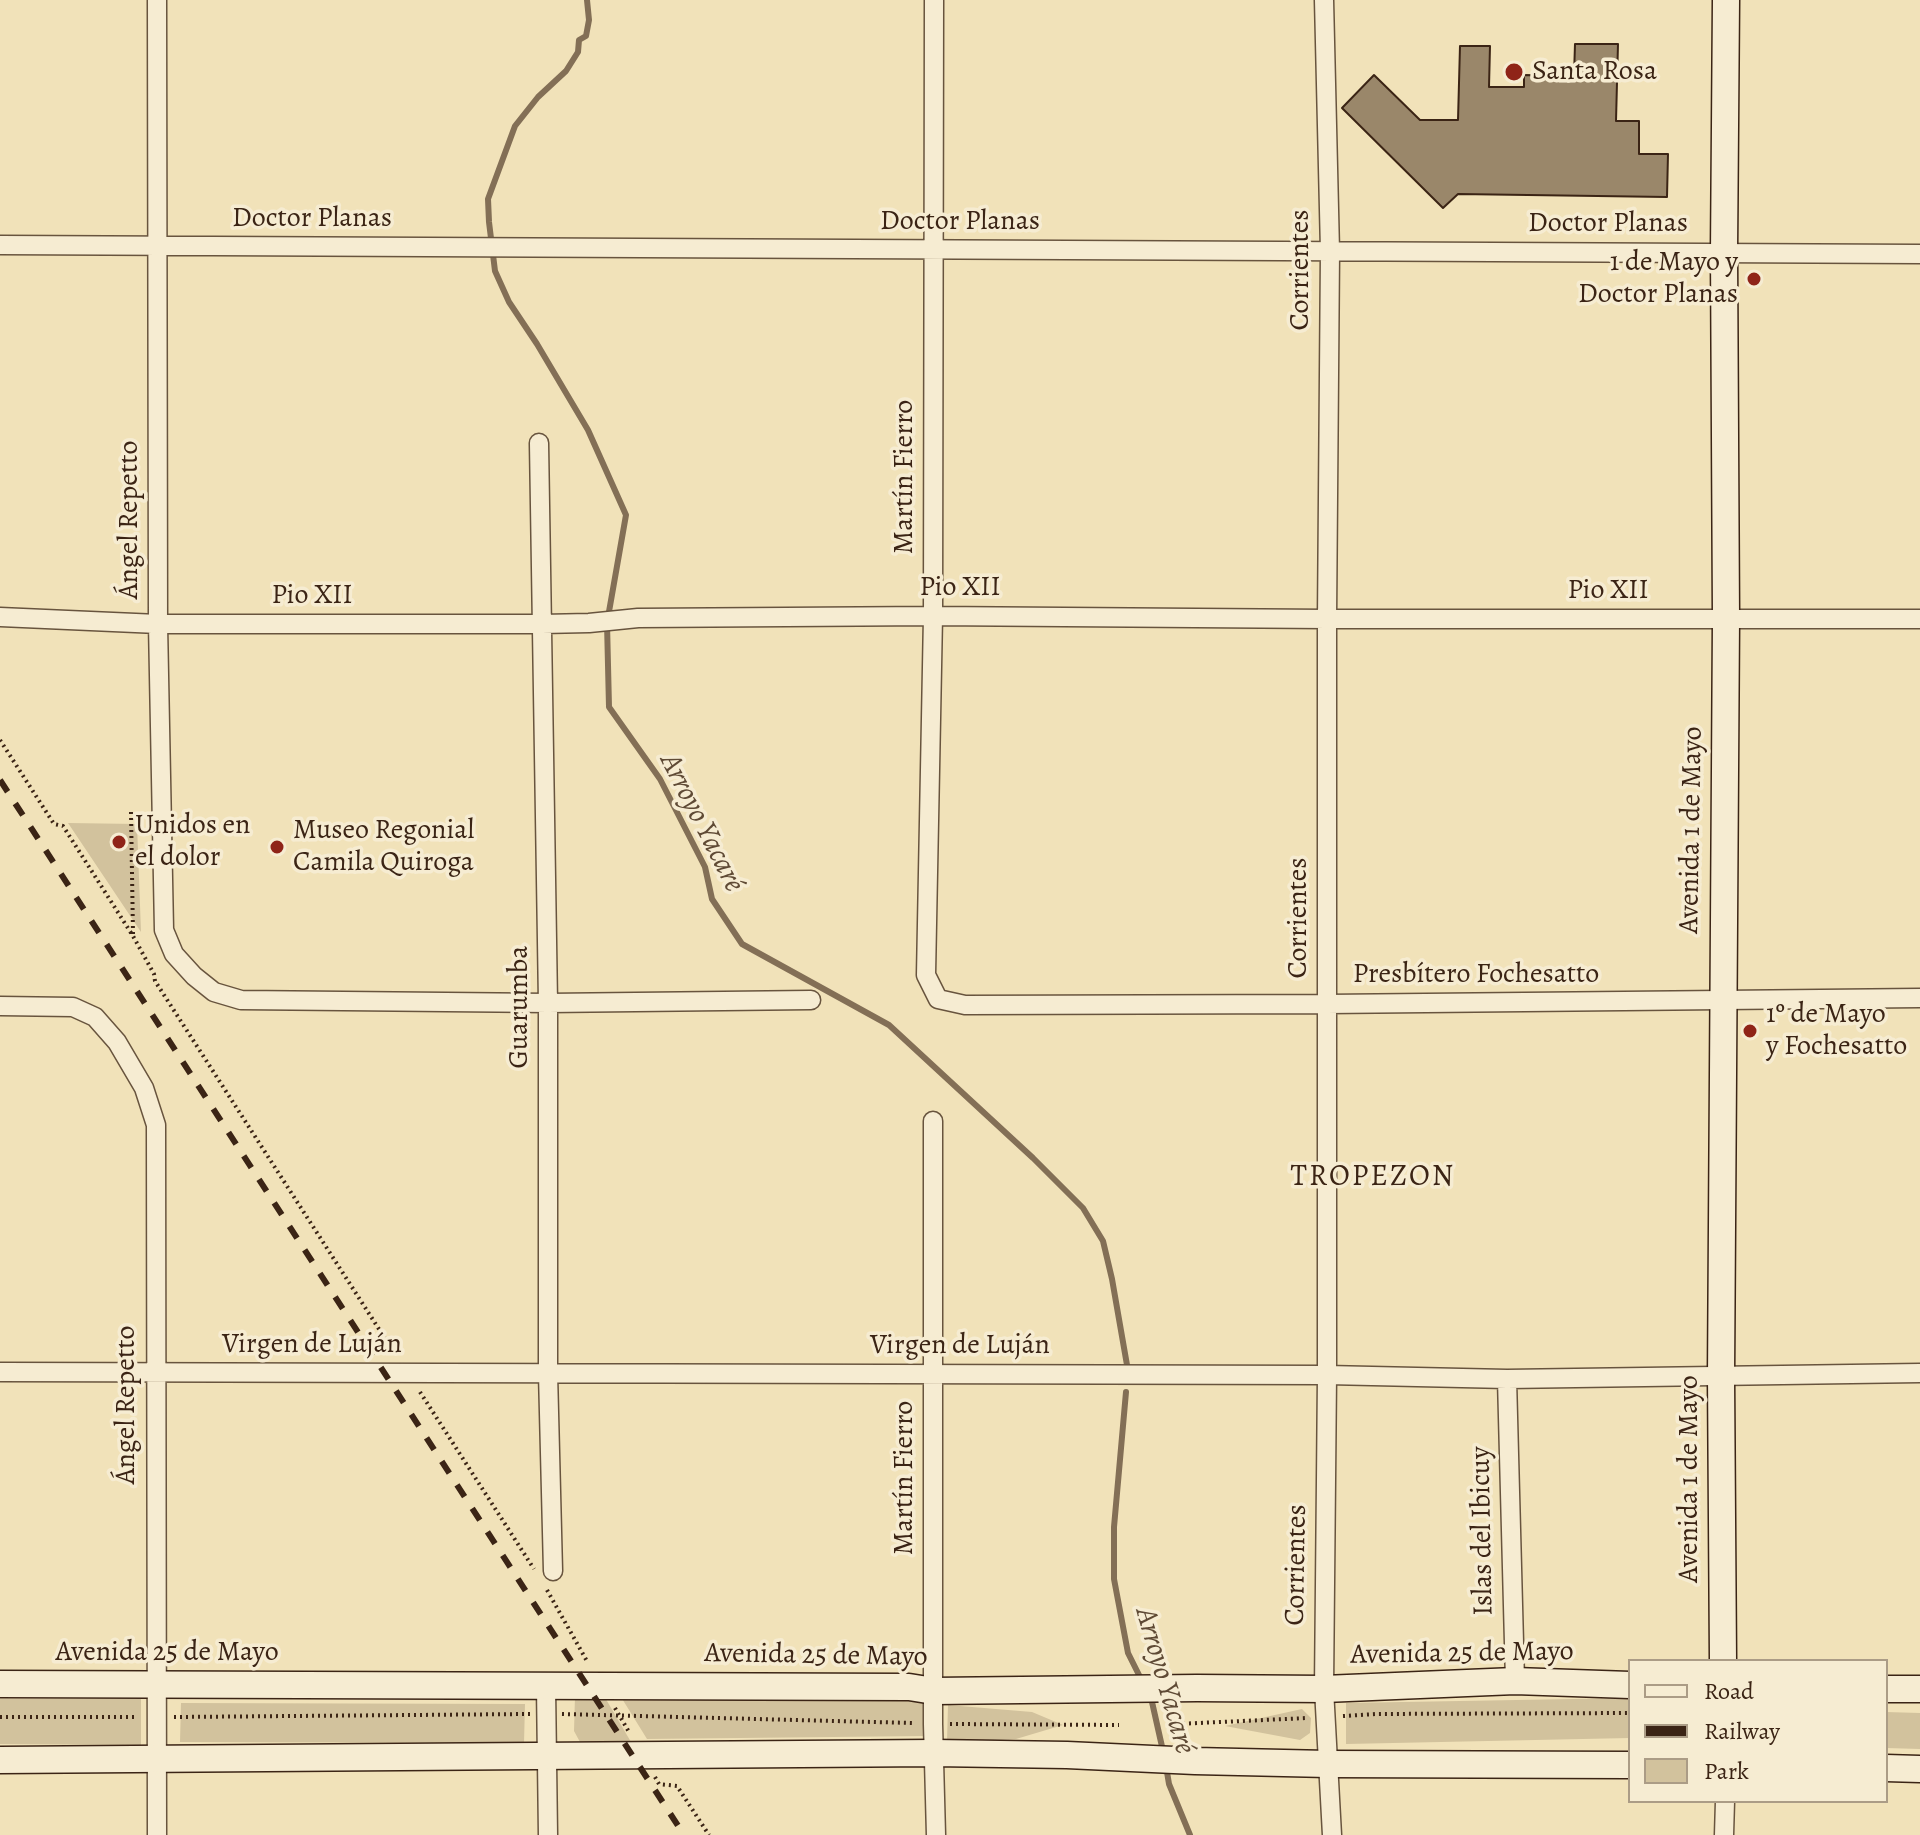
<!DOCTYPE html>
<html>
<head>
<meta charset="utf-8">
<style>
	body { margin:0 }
	#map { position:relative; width:1920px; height:1835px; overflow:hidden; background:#f1e2b9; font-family:Alegreya,serif }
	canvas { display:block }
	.legend { position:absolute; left:1628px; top:1659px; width:260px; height:144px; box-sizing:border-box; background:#f6ecd2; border:2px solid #ab9c86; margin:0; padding:10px 14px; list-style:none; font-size:24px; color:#3b2415 }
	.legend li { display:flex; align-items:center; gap:16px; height:40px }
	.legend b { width:40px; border:2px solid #ab9c86 }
</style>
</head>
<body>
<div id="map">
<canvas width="1920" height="1835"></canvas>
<ul class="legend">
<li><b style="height:10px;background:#f6ecd2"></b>Road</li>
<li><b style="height:10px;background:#3b2415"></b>Railway</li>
<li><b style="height:22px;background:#d2c29d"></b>Park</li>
</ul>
</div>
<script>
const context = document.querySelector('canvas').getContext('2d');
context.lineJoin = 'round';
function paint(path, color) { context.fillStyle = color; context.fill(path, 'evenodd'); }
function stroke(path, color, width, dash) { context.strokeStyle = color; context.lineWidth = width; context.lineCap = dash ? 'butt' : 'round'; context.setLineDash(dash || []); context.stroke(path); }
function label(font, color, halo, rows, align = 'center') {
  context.font = font + ' Alegreya,serif'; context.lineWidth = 7; context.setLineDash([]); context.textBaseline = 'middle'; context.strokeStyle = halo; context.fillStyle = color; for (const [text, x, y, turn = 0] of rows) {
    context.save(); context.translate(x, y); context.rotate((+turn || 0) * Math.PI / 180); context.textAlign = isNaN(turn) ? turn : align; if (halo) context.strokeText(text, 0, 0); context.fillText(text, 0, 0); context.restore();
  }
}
paint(new Path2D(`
	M 68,823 L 137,824 L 141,932 Z
	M 600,1689 L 631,1742 L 580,1742 L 574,1731 L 575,1696 Z
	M 927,1696 L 926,1736 L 647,1739 L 621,1697 Z
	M 1630,1698 L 1630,1738 L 1346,1744 L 1346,1703 Z
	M 0,1699 L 141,1699 L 141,1745 L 0,1744 Z
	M 181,1703 L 525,1704 L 524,1743 L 180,1742 Z
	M 948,1705 L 1032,1712 L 1063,1725 L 1016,1739 L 947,1742 Z
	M 1302,1709 L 1311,1718 L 1310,1733 L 1300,1740 L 1225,1726 Z
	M 1886,1712 L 1920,1713 L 1920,1749 L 1886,1748 Z`), '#d2c29d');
stroke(new Path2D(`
	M 587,0 L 589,20 L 586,36 L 579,40 L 578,52 L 566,71 L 538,97 L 515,126 L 488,199 L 489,222 L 495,271 L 509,302 L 537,344 L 588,430 L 626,515 L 607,623 L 609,707 L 660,779 L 705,867 L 712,899 L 742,944 L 889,1025 L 1033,1158 L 1083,1208 L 1103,1241 L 1112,1279 L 1127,1365
	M 1126,1392 L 1114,1527 L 1114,1579 L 1128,1653 L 1143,1683
	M 1150,1696 L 1152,1702 L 1163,1751
	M 1166,1766 L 1169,1784 L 1190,1835`), '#836f56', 6);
const building = new Path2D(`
	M 1575,44 L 1618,44 L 1616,121 L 1639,121 L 1639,154 L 1668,154 L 1667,197 L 1458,194 L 1443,208 L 1342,108 L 1374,75 L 1420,120 L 1458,120 L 1460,46 L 1490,46 L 1489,87 L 1524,87 L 1524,75 L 1574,76 Z`);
paint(building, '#9a876a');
stroke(building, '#3b2415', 2);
const minor = new Path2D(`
	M 157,0 L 158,624 L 164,930 L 174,954 L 194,976 L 214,992 L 241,1000 L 548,1003 L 811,1000
	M 934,0 L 933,616 L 926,975 L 938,999 L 965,1005 L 1327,1004 L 1920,998
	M 1324,0 L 1330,251 L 1327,619 L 1327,1375 L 1324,1689 L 1332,1835
	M 0,245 L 1920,254
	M 539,443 L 548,1003 L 548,1373 L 553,1571
	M 0,617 L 158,624 L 542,624 L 589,623 L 638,618 L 933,616 L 1327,619 L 1920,619
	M 0,1006 L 73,1007 L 95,1017 L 117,1042 L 144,1088 L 156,1125 L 157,1835
	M 933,1121 L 933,1724 L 936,1835
	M 0,1372 L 1327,1375 L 1507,1379 L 1920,1373
	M 1507,1379 L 1515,1681
	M 546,1687 L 548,1835
	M 1724,1835 L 1725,1801`);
const secondary = new Path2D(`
	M 1723,1661 L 1721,1376 L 1726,619 L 1724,253 L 1726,0
	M 0,1684 L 909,1687 L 934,1691 L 1197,1688 L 1324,1689 L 1515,1681 L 1630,1685
	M 1886,1689 L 1920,1689
	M 0,1760 L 934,1753 L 1067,1755 L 1195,1761 L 1328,1764 L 1630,1765
	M 1886,1768 L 1920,1769`);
stroke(minor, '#68543e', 21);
stroke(secondary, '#3b2415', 29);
stroke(new Path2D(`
	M 0,740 L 54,824 L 63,826 L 133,936 L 154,974 L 155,981 L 395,1354
	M 131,812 L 133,934
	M 420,1392 L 534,1569
	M 547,1590 L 588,1663
	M 615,1708 L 629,1732
	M 562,1714 L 913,1723
	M 1343,1716 L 1377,1714 L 1630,1713
	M 0,1717 L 138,1717
	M 174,1717 L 530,1714
	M 950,1724 L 1119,1725
	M 1177,1724 L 1307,1718
	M 655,1777 L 659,1784 L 677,1786 L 709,1835`), '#3b2415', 4, [2, 4]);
stroke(minor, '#f6ecd2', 18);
stroke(secondary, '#f6ecd2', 26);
stroke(new Path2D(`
	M 0,780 L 684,1835`), '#3b2415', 6, [14, 14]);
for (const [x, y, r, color] of [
	[1514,72,10,"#8f2418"],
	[1754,279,8,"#8f2418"],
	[119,842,8,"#8f2418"],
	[277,847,8,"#8f2418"],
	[1750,1031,8,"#8f2418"]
]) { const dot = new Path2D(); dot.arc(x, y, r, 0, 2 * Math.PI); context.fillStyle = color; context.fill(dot); stroke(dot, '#f6ecd2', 3); }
label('28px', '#3b2415', '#f6ecd2', [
	["Santa Rosa",1532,72],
	["1 de Mayo y",1738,263,"right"],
	["Doctor Planas",1738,295,"right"],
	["Unidos en",135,826],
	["el dolor",135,858],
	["Museo Regonial",293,831],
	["Camila Quiroga",293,863],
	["1º de Mayo",1766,1015],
	["y Fochesatto",1766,1047]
], 'left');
label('28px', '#3b2415', '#f6ecd2', [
	["Doctor Planas",312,219],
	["Doctor Planas",960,222],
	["Doctor Planas",1608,224],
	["Corrientes",1301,270,-90],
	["Martín Fierro",905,477,-90],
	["Ángel Repetto",130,520,-90],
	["Pio XII",960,588],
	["Pio XII",1608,591],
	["Pio XII",312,596],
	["Avenida 1 de Mayo",1692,830,-89],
	["Corrientes",1299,918,-90],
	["Presbítero Fochesatto",1476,975],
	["Guarumba",520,1007,-90],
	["Virgen de Luján",312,1345],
	["Virgen de Luján",960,1346],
	["Ángel Repetto",127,1405,-90],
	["Martín Fierro",905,1478,-90],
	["Avenida 1 de Mayo",1690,1479,-90],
	["Islas del Ibicuy",1483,1531,-91],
	["Corrientes",1297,1565,-89],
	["Avenida 25 de Mayo",167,1653],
	["Avenida 25 de Mayo",1462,1654,-1],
	["Avenida 25 de Mayo",816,1656,1]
]);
label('italic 30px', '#5f4a35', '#f6ecd2', [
	["Arroyo Yacaré",701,823,63],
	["Arroyo Yacaré",1164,1681,74]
]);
context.letterSpacing = '2px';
label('30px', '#3b2415', '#f6ecd2', [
	["TROPEZON",1373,1178]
]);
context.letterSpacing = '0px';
</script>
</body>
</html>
